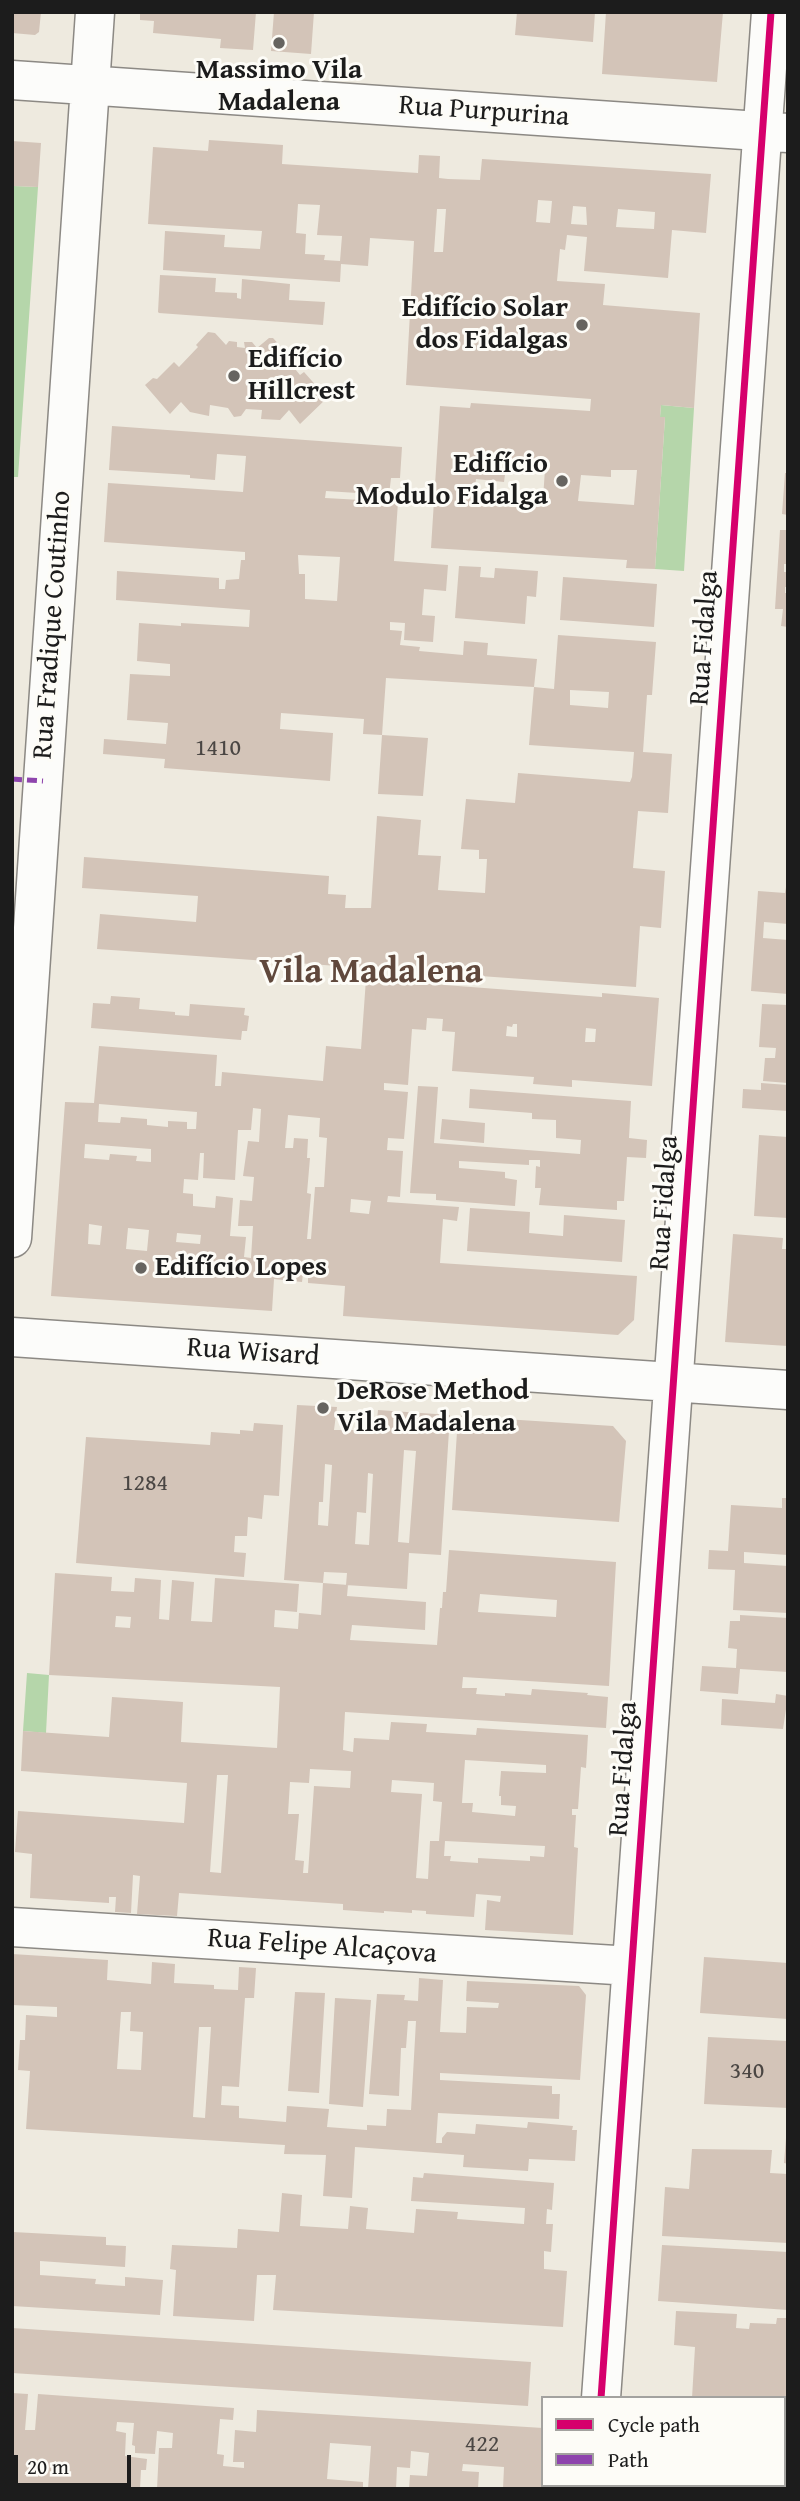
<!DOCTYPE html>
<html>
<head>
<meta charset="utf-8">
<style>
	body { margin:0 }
	#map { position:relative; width:800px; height:2501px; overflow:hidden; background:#eeeadf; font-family:"Gentium Book Plus",serif }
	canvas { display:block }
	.frame { position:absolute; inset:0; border:14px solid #1c1c1c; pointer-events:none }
	.legend { position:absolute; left:541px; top:2396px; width:245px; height:91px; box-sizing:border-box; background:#fdfcf7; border:2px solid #a3a29f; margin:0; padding:9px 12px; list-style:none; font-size:21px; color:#1c1c1c }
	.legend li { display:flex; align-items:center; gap:14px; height:35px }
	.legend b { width:35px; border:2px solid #a3a29f }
	.scale { position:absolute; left:14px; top:2455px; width:117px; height:32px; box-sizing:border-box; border:4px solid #1c1c1c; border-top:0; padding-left:9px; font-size:21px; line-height:24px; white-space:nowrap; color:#1c1c1c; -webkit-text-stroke:5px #fdfcf7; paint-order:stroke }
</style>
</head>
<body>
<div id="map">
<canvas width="800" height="2501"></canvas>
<div class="frame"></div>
<ul class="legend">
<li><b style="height:9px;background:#d6006c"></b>Cycle path</li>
<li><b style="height:9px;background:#8e44ad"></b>Path</li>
</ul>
<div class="scale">20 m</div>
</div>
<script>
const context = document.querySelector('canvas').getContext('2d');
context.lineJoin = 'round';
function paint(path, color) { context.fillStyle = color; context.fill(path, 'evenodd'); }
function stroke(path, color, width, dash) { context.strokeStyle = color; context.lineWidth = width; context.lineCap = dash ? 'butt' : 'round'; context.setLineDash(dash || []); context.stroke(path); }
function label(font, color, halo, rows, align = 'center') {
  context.font = font + ' "Gentium Book Plus",serif'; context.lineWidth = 6; context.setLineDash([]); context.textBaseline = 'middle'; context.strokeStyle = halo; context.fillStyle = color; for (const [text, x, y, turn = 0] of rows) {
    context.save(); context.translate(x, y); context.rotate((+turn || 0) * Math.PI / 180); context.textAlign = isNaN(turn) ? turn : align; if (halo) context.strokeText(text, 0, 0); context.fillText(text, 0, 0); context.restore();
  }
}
paint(new Path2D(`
	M 14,186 L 38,187 L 18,477 L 12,477 Z
	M 661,405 L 694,408 L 684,571 L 655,569 L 665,417 L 660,417 Z
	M 27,1673 L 49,1675 L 46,1733 L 23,1731 Z`), '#b5d6aa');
paint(new Path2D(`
	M 12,12 L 41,12 L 39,32 L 35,35 L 12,33 Z
	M 140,12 L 256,12 L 253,50 L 220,48 L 221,39 L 153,33 L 154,21 L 140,20 Z
	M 274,12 L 314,12 L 311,54 L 271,51 Z
	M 517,12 L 595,12 L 593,42 L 515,35 Z
	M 606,12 L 723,12 L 717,82 L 602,74 Z
	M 209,140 L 283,145 L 282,164 L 418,173 L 419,155 L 440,156 L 439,178 L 448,179 L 480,180 L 482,159 L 711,174 L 706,233 L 672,230 L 668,278 L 584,271 L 587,237 L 567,235 L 565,250 L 560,249 L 557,281 L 605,284 L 603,305 L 700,313 L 694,408 L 661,405 L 660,417 L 665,417 L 655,569 L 626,568 L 627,560 L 431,548 L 440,406 L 470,408 L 471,403 L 590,411 L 591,399 L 406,385 L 414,241 L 370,238 L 368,266 L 341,264 L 340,282 L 163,270 L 165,231 L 225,235 L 224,247 L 260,249 L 262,231 L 148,224 L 153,147 L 208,151 ZM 538,200 L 552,201 L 550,223 L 536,222 ZM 298,204 L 320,205 L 317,235 L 342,236 L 340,261 L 324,260 L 325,255 L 305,254 L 306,234 L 296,233 ZM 573,206 L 586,207 L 587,225 L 571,224 ZM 437,209 L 446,209 L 443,252 L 434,252 ZM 618,209 L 655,212 L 654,229 L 616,227 ZM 506,467 L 545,469 L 543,499 L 474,494 L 476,479 L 504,482 ZM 611,470 L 637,470 L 634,505 L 578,501 L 581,475 L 611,477 Z
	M 12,141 L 41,143 L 38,187 L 14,186 Z
	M 160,275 L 216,278 L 215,292 L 237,293 L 237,298 L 241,299 L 242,279 L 290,284 L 289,300 L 325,302 L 323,325 L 159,313 L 158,312 Z
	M 208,332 L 215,333 L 226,345 L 229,341 L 237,342 L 237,347 L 245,348 L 244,342 L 252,342 L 257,348 L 269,338 L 273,338 L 284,350 L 282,353 L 300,375 L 304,372 L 327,398 L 300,424 L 289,410 L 280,420 L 261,419 L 262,410 L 246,409 L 241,416 L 234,417 L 228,408 L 210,405 L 209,416 L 190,412 L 181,402 L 170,414 L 145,385 L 153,378 L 157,379 L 174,362 L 179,367 L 198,347 L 196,345 Z
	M 112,426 L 402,447 L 400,478 L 391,478 L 389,495 L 326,491 L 325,498 L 398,502 L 394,561 L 448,565 L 446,591 L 424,589 L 422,615 L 435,616 L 433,642 L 404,640 L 405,623 L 390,622 L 390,630 L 402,631 L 400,645 L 420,647 L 419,651 L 463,655 L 464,641 L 488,643 L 487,655 L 537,659 L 534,687 L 386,678 L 382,735 L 363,734 L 364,719 L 281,713 L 280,729 L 333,733 L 330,781 L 164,768 L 165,759 L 103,754 L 104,739 L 166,744 L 168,723 L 127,720 L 130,674 L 170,676 L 170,664 L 137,661 L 139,623 L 181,626 L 181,623 L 249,627 L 250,610 L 116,600 L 117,571 L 219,578 L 219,589 L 225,589 L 226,580 L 239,579 L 241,560 L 245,560 L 245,552 L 104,542 L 108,483 L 243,492 L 246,456 L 217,454 L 215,480 L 190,478 L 190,475 L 109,470 ZM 298,555 L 340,557 L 337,601 L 305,599 L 305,574 L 299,574 Z
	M 785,473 L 788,473 L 788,515 L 782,514 Z
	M 780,530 L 788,530 L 788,564 L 784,564 L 784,572 L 788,572 L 788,587 L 785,587 L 785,593 L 788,593 L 788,627 L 781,626 L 783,609 L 775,609 Z
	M 459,566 L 481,567 L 480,577 L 494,578 L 495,568 L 538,571 L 536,597 L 527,596 L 525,624 L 455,618 Z
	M 563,577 L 657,584 L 654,627 L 560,620 Z
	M 558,635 L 656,642 L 652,695 L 647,695 L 643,752 L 672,754 L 668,813 L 638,811 L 633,868 L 665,871 L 661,928 L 640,926 L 636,987 L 97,949 L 100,914 L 196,922 L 198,896 L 82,888 L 84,857 L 329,876 L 328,894 L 346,895 L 345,908 L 371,908 L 377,816 L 421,820 L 418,855 L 441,856 L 438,890 L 485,893 L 487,859 L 479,859 L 479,850 L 461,849 L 466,799 L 515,803 L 518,773 L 630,782 L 632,777 L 634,752 L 529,745 L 534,687 L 554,689 ZM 570,690 L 609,692 L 608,708 L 570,705 Z
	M 382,735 L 428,738 L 423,796 L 378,794 Z
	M 786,887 L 788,887 L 788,924 L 764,922 L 763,938 L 788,940 L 788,994 L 751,991 L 758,891 L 785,893 Z
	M 366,979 L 602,997 L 602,993 L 659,998 L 652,1086 L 572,1080 L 572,1087 L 533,1084 L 534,1077 L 452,1071 L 455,1032 L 442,1031 L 443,1019 L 427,1018 L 426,1030 L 412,1029 L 408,1085 L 384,1083 L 384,1090 L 408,1092 L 404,1139 L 388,1138 L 387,1150 L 403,1151 L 400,1197 L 388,1196 L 387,1202 L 459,1207 L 457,1221 L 443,1219 L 440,1263 L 637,1276 L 634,1320 L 618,1335 L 343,1316 L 345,1286 L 308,1283 L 308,1273 L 303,1273 L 302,1282 L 274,1279 L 272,1311 L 51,1296 L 65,1102 L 94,1103 L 99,1046 L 217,1055 L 215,1086 L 221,1086 L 222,1072 L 323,1081 L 326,1046 L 361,1049 ZM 513,1024 L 517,1024 L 517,1037 L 506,1036 L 507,1026 L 512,1027 ZM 586,1028 L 596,1029 L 595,1042 L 585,1042 ZM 99,1104 L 197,1112 L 196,1129 L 187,1129 L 187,1122 L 168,1121 L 168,1127 L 147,1125 L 147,1119 L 121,1117 L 120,1123 L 98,1122 ZM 253,1108 L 261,1109 L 259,1142 L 248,1141 L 243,1176 L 254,1177 L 252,1201 L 240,1200 L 238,1226 L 253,1226 L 251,1258 L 244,1257 L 246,1237 L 230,1236 L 233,1198 L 216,1196 L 215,1208 L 193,1206 L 193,1194 L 183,1193 L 184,1179 L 198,1180 L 200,1153 L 204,1153 L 203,1178 L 235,1180 L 238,1130 L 251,1130 ZM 288,1115 L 320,1118 L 319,1137 L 327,1138 L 324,1187 L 315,1187 L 311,1239 L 307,1239 L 311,1194 L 307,1193 L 310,1158 L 307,1158 L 308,1139 L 294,1138 L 293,1148 L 285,1148 ZM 85,1144 L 151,1149 L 151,1162 L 136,1161 L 137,1156 L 110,1154 L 109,1160 L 84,1158 ZM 351,1199 L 371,1201 L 369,1214 L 350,1212 ZM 89,1224 L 102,1226 L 100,1245 L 88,1244 ZM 128,1228 L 149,1230 L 147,1251 L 126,1249 ZM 177,1233 L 201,1235 L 200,1244 L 176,1242 Z
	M 111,996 L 140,998 L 139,1009 L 175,1012 L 175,1015 L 189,1016 L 190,1004 L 245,1008 L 244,1015 L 249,1016 L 247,1031 L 242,1031 L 241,1040 L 91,1028 L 93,1003 L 110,1004 Z
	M 762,1004 L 788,1005 L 788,1083 L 763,1081 L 765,1058 L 775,1058 L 776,1048 L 759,1047 Z
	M 761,1083 L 788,1085 L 788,1111 L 742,1108 L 743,1089 L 761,1090 Z
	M 418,1086 L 438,1087 L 434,1143 L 580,1154 L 581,1140 L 556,1138 L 556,1120 L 532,1119 L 532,1113 L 469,1108 L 470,1089 L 631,1101 L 629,1138 L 647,1140 L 646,1158 L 627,1157 L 624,1201 L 617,1201 L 617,1210 L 539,1205 L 541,1188 L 535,1188 L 536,1166 L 540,1167 L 540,1160 L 529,1160 L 529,1165 L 459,1161 L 459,1168 L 505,1172 L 505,1178 L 517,1180 L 515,1206 L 436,1200 L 436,1194 L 410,1193 Z
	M 442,1119 L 485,1123 L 484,1143 L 440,1139 Z
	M 759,1135 L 788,1137 L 788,1218 L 754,1216 Z
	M 470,1208 L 530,1212 L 529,1233 L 563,1236 L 564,1215 L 625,1220 L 622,1262 L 467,1251 Z
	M 733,1234 L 783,1238 L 782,1249 L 788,1249 L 788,1346 L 725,1342 Z
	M 297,1405 L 337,1407 L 334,1430 L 376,1430 L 378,1410 L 450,1415 L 441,1555 L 409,1553 L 407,1589 L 346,1585 L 347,1573 L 324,1572 L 323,1583 L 284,1580 ZM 404,1450 L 416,1451 L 409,1543 L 398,1542 ZM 325,1464 L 332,1465 L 328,1526 L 318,1525 L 319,1502 L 323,1502 ZM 368,1473 L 373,1474 L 369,1545 L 355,1544 L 357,1512 L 366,1513 Z
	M 458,1416 L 613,1426 L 626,1441 L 619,1522 L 452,1510 Z
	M 254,1423 L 283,1425 L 279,1496 L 264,1495 L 262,1519 L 248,1517 L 247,1536 L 235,1536 L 234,1552 L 246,1553 L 244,1577 L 76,1563 L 86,1437 L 210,1445 L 211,1432 L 240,1434 L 240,1430 L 253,1431 Z
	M 782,1498 L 788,1498 L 788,1555 L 744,1552 L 744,1563 L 788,1566 L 788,1613 L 733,1610 L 735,1570 L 708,1569 L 709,1550 L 728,1551 L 731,1505 L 782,1508 Z
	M 449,1550 L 616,1562 L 609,1686 L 463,1677 L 462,1688 L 477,1688 L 476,1694 L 505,1696 L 505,1693 L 531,1695 L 532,1689 L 588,1693 L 587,1695 L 608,1697 L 606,1728 L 345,1712 L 343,1750 L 353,1752 L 354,1738 L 389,1740 L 391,1722 L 427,1724 L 426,1732 L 476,1735 L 477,1728 L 588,1735 L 586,1768 L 581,1767 L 578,1809 L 572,1809 L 572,1815 L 576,1815 L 574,1847 L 578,1848 L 573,1935 L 485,1930 L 487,1900 L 500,1902 L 501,1896 L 476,1894 L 474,1917 L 426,1914 L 426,1911 L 412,1910 L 412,1913 L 384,1911 L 384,1913 L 343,1910 L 343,1904 L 179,1893 L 177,1916 L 137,1914 L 140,1876 L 133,1875 L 131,1913 L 115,1912 L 116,1897 L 109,1897 L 109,1903 L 30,1898 L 32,1854 L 15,1852 L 18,1811 L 184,1823 L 187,1783 L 21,1771 L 23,1731 L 109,1737 L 112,1697 L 183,1702 L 181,1742 L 277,1748 L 280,1687 L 49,1675 L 55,1573 L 112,1577 L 111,1591 L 134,1592 L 135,1578 L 161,1580 L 159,1619 L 169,1620 L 172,1580 L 194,1582 L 191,1621 L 212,1622 L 215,1578 L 299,1584 L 297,1612 L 275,1610 L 274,1627 L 298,1629 L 299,1613 L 321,1615 L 323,1583 L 348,1585 L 347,1596 L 426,1602 L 425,1630 L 352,1625 L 350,1640 L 437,1645 L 440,1608 L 442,1608 L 443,1592 L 446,1592 ZM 480,1594 L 557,1600 L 556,1617 L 478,1612 ZM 116,1616 L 131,1617 L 130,1628 L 115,1627 ZM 465,1760 L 546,1765 L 546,1773 L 501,1771 L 499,1796 L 501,1796 L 501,1805 L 516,1806 L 515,1816 L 472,1812 L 473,1803 L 462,1803 ZM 310,1769 L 351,1771 L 350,1788 L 314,1786 L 308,1873 L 303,1873 L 304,1861 L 295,1860 L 299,1814 L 288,1814 L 290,1782 L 309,1783 ZM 217,1775 L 228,1775 L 221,1873 L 210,1872 ZM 392,1780 L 434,1783 L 433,1801 L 442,1802 L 439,1841 L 430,1841 L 428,1879 L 416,1878 L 422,1794 L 391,1792 ZM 445,1841 L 545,1846 L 544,1857 L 530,1856 L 530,1861 L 478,1858 L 478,1863 L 450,1861 L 451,1856 L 444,1856 Z
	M 740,1615 L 788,1618 L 788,1672 L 740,1669 L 738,1694 L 700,1691 L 702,1666 L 736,1668 L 737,1649 L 728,1648 L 730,1621 L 740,1621 Z
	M 776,1694 L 788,1696 L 783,1729 L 721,1725 L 722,1699 L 775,1703 Z
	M 12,1954 L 108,1960 L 107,1980 L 151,1984 L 152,1962 L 175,1964 L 174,1983 L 214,1985 L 214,1989 L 238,1990 L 239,1967 L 256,1968 L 254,1998 L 245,1998 L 239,2087 L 222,2086 L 221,2105 L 239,2106 L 239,2118 L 286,2122 L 287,2106 L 329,2109 L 327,2127 L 367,2130 L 367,2125 L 386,2126 L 387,2109 L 411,2110 L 416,2021 L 408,2021 L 406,2048 L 401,2048 L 399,2096 L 369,2094 L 377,1994 L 405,1995 L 404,2000 L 418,2001 L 419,1978 L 443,1980 L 440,2032 L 466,2033 L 467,2007 L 498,2008 L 499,2003 L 466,2001 L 467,1981 L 579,1986 L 586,1995 L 580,2080 L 440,2073 L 440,2080 L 552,2086 L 552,2094 L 560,2094 L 559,2119 L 438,2113 L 436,2143 L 442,2143 L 442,2138 L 447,2132 L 475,2134 L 476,2124 L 527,2128 L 528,2122 L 573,2126 L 572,2130 L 577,2130 L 575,2161 L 529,2159 L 528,2171 L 463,2167 L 464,2155 L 355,2147 L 352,2198 L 323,2196 L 326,2155 L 284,2154 L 285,2145 L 26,2129 L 30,2071 L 18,2070 L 20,2040 L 25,2040 L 26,2015 L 57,2017 L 57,2007 L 12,2005 ZM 121,2012 L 131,2012 L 130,2031 L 143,2032 L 141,2070 L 117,2069 ZM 199,2027 L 211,2027 L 205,2118 L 193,2117 Z
	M 704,1957 L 788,1963 L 788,2019 L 700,2013 Z
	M 295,1992 L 325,1993 L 319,2093 L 288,2091 Z
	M 335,1998 L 371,2000 L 363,2107 L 329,2104 Z
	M 708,2037 L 788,2041 L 788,2108 L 704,2104 Z
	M 786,2138 L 788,2138 L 788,2164 L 784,2163 Z
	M 692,2149 L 772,2150 L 770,2173 L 788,2174 L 788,2243 L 662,2236 L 665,2187 L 689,2189 Z
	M 424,2173 L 554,2183 L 552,2210 L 547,2209 L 546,2224 L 553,2224 L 551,2252 L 544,2251 L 544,2269 L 567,2271 L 563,2327 L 273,2310 L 276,2275 L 257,2275 L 254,2321 L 173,2316 L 176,2270 L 170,2269 L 172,2245 L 237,2248 L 238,2229 L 279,2232 L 282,2193 L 302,2195 L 300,2226 L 348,2229 L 350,2206 L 368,2208 L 366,2229 L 414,2233 L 416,2209 L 458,2212 L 457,2219 L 524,2224 L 525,2208 L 411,2201 L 413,2177 L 423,2178 Z
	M 13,2232 L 106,2237 L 106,2245 L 126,2246 L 125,2267 L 40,2261 L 40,2275 L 96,2279 L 95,2284 L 125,2286 L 125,2277 L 163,2280 L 160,2315 L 12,2306 Z
	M 662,2245 L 788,2252 L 788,2310 L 658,2301 Z
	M 676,2311 L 737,2314 L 736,2328 L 749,2329 L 750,2323 L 776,2324 L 777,2318 L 788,2318 L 788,2417 L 784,2416 L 784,2398 L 692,2398 L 695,2347 L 674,2345 Z
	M 12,2328 L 531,2362 L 528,2406 L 12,2373 Z
	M 12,2393 L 28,2394 L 25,2430 L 35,2430 L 38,2394 L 234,2408 L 233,2420 L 220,2419 L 217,2454 L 224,2455 L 223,2466 L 244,2468 L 244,2462 L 233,2462 L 235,2430 L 256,2432 L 257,2410 L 543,2428 L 543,2485 L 554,2485 L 554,2489 L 503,2489 L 504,2467 L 463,2464 L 462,2471 L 479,2472 L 478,2489 L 409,2489 L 410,2475 L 427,2476 L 429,2453 L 411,2451 L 410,2468 L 397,2467 L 396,2489 L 368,2489 L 371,2446 L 330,2443 L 327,2479 L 363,2482 L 363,2489 L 157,2489 L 159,2448 L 172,2448 L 173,2433 L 157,2431 L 155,2454 L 135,2453 L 135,2446 L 132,2445 L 134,2423 L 117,2422 L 116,2431 L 126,2433 L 125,2456 L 147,2459 L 146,2470 L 141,2470 L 140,2489 L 112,2489 L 113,2485 L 93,2484 L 92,2489 L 12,2489 Z
	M 643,2485 L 690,2485 L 709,2487 L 709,2489 L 642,2489 Z`), '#d3c4b8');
const minor = new Path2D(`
	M 12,80 L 788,133
	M 12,1238 L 95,12
	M 12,1337 L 788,1390
	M 12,1927 L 631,1966
	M 601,2398 L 771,12
	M 595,2489 L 595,2485`);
stroke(minor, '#8c8984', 41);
stroke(minor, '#fcfcfa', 38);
stroke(new Path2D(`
	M 12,779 L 43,781`), '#8e44ad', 5, [10, 5]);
stroke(new Path2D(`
	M 601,2398 L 771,12`), '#d6006c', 7);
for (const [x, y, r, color] of [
	[279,43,7,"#666460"],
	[582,325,7,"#666460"],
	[234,376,7,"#666460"],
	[562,481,7,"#666460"],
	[141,1268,7,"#666460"],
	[323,1408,7,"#666460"]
]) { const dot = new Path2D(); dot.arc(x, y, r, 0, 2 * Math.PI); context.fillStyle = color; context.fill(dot); stroke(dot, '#fdfcf7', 2.5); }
label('24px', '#4a4643', null, [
	["1410",218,749],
	["1284",145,1484],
	["340",747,2072],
	["422",482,2445]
]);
label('bold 28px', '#1c1c1c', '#fdfcf7', [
	["Massimo Vila",279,71,"center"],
	["Madalena",279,103,"center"],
	["Edifício Solar",568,309,"right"],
	["dos Fidalgas",568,341,"right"],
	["Edifício",248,360],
	["Hillcrest",248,392],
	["Edifício",548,465,"right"],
	["Modulo Fidalga",548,497,"right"],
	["Edifício Lopes",155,1268],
	["DeRose Method",337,1392],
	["Vila Madalena",337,1424]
], 'left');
label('28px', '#1c1c1c', '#fdfcf7', [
	["Rua Purpurina",484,112,4],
	["Rua Fradique Coutinho",53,625,-86],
	["Rua Fidalga",705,638,-86],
	["Rua Fidalga",665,1203,-86],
	["Rua Wisard",253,1353,4],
	["Rua Fidalga",624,1769,-86],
	["Rua Felipe Alcaçova",322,1947,4]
]);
label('bold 35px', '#60483c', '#fdfcf7', [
	["Vila Madalena",371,973]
]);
</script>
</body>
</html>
